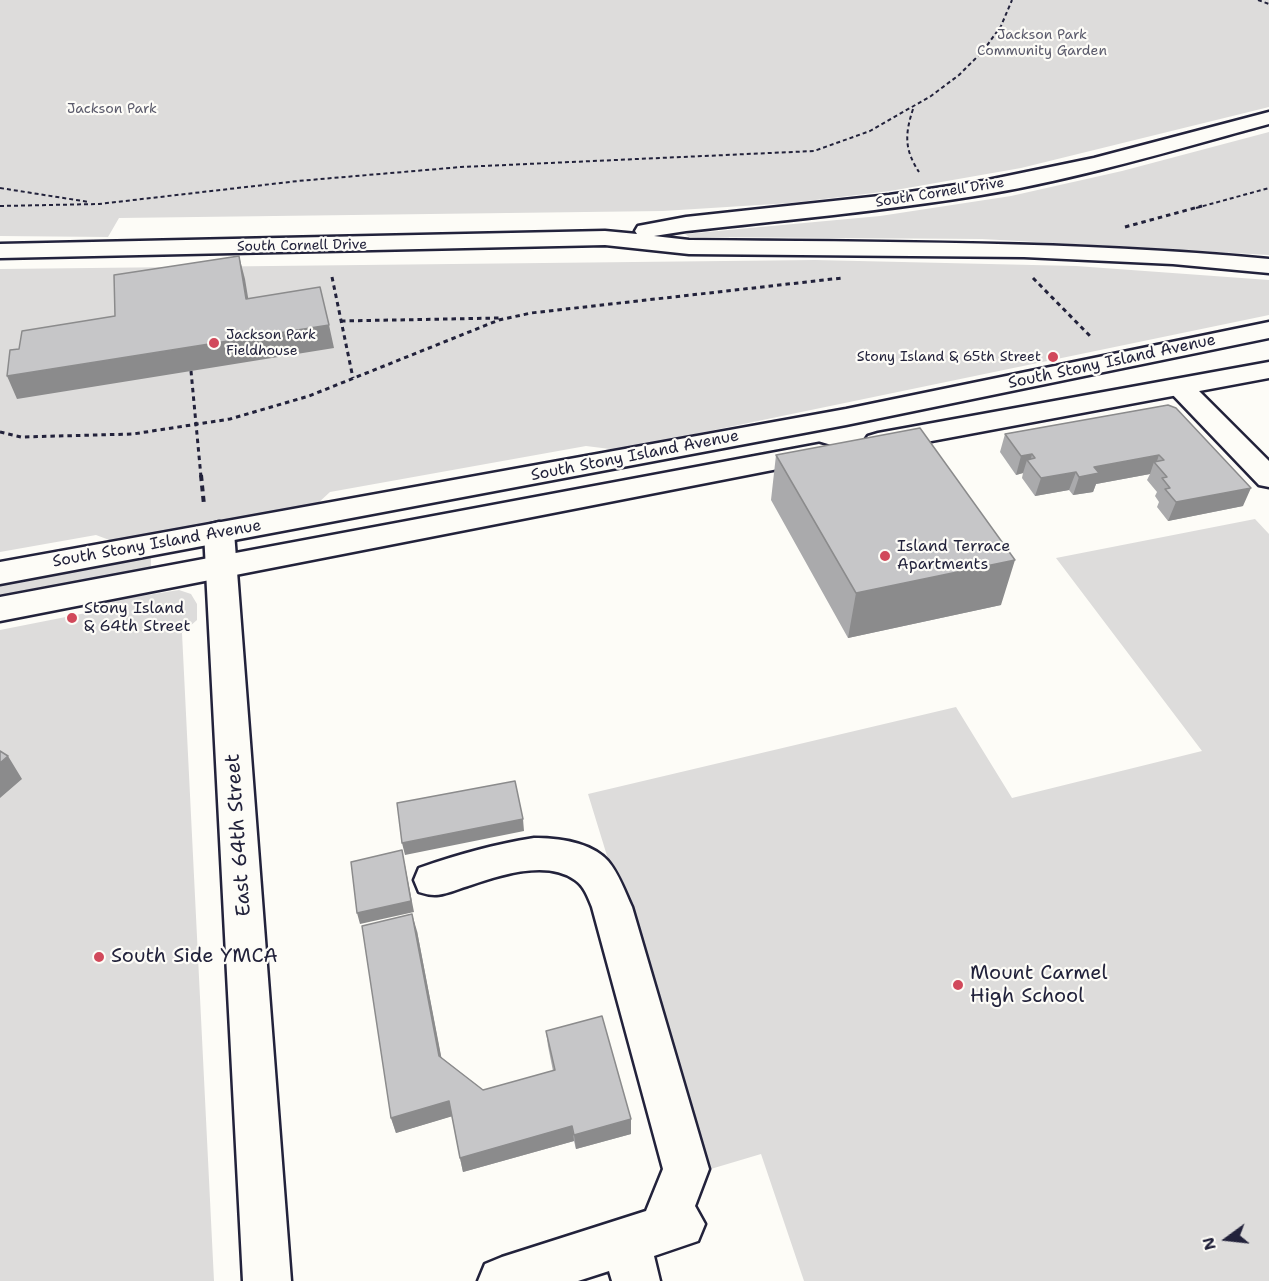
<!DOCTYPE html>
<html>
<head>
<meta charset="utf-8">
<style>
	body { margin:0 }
	#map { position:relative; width:1269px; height:1281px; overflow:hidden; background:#fdfcf7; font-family:"Shantell Sans",sans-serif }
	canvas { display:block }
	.north { position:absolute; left:1197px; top:1209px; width:60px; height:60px; -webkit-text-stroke:4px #fdfcf7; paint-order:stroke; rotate:255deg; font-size:16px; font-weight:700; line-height:24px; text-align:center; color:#22223b }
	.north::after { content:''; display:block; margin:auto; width:21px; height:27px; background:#22223b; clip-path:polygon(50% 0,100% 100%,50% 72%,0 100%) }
</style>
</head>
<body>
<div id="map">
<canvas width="1269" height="1281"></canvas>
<div class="north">N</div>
</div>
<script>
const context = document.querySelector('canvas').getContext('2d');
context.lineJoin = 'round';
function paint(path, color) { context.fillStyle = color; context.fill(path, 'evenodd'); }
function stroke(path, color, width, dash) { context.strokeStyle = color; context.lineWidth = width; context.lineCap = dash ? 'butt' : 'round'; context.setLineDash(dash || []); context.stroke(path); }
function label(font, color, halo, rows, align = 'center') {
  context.font = font + ' "Shantell Sans",sans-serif'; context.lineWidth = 4.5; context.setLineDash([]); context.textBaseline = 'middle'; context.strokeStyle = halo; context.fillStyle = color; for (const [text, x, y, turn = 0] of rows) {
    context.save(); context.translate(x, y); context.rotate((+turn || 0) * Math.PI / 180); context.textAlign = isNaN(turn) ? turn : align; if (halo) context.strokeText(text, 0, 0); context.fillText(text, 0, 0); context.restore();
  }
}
paint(new Path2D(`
	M 0,0 L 1269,0 L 1269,107 L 1021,168 L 890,191 L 791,203 L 663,211 L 119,218 L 108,237 L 0,236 Z
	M 1269,132 L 1269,255 L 982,239 L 689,237 L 685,234 L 880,216 L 1011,196 L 1122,171 Z
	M 815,260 L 1076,266 L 1269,280 L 1269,315 L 618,450 L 586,446 L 330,492 L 317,504 L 112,541 L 96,535 L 0,552 L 0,269 Z
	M 1255,519 L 1269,534 L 1269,1281 L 804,1281 L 761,1154 L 704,1171 L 588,794 L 956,707 L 1012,798 L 1202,751 L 1056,558 Z
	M 151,557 L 151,567 L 0,595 L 0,585 Z
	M 179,590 L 191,594 L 197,604 L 197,620 L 182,633 L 214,1281 L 0,1281 L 0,630 L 96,611 L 110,601 Z`), '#dddcdb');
const minor = new Path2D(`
	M 1180,379 L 1189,381 L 1269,461 L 1269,487 L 1259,485 L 1171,393 L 1167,387 L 1171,381 Z
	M 219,522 L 230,525 L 234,532 L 291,1281 L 243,1281 L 204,532 L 208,525 Z
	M 534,838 C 558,838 591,842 608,861 C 619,874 625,892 632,907 L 709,1169 L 695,1206 L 705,1224 L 698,1241 L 654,1256 L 660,1281 L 612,1281 L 609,1271 L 578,1281 L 478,1281 L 485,1264 L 502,1257 L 646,1211 L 663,1169 L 592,907 C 588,897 584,886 575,880 C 546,859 498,876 468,886 C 448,892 439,899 419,892 L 414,880 L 419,868 C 456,855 495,844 534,838 Z`);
const major = new Path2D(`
	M 1269,322 L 1269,338 L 846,425 L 0,584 L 0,562 L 846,409 Z
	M 1269,362 L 1269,378 L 878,451 L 868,448 L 864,442 L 868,436 L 878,433 Z
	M 819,444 L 829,447 L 833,453 L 829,459 L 0,621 L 0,597 Z`);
const highway = new Path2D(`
	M 1269,112 L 1269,124 C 1174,150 1078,179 981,195 C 883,211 784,220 686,231 L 654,236 L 689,240 C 883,242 1076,241 1269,259 L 1269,273 L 1173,264 L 1024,257 L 689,254 L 605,245 L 0,258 L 0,244 L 605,231 L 637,234 L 635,231 L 638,226 L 686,217 L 889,195 L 983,181 L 1094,158 Z`);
stroke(minor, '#22223b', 5);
stroke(major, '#22223b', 5);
stroke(highway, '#22223b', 5);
stroke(new Path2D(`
	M 1258,0 L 1269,4
	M 913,109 C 905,134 904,149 919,172
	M 0,188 L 89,202
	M 0,206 L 99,204 L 298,181 L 461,167 L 814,151 L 870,131 L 931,96 L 959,75 L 983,51 L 1001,26 L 1012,0
	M 1196,208 L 1269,188`), '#22223b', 2, [4, 3]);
stroke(new Path2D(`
	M 1125,227 L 1202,206
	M 332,277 L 353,378
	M 1033,278 L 1091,337
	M 341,321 L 500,318
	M 191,371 L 201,477
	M 0,432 L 21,437 L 133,434 L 230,419 L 309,396 L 499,320 L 531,313 L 842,278`), '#22223b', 3, [4.5, 4]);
stroke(new Path2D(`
	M 201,475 L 204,505`), '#22223b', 4, [6, 4.5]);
paint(minor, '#fdfcf7');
paint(major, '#fdfcf7');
paint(highway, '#fdfcf7');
paint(new Path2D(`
	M 1168,405 L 1243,506 L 1168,521 L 1157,507 L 1159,502 L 1155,496 L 1157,492 L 1147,480 L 1150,474 L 1096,484 L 1093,492 L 1073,495 L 1069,490 L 1035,496 L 1022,478 L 1023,473 L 1016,475 L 1000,452 L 1005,434 Z
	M 776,455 L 1001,605 L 848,638 L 771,500 Z
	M 417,931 L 441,1057 L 483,1090 L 553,1071 L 548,1046 L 546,1031 L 631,1119 L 631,1134 L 576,1149 L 574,1141 L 463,1172 L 460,1158 L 452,1116 L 396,1133 L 391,1118 Z`), '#aaaaac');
paint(new Path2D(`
	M 239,256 L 245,279 L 252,321 L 246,299 Z
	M 329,325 L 334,348 L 17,399 L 7,376 Z
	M 1032,454 L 1030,463 L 1027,460 L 1023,473 L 1016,475 L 1021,456 Z
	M 1159,455 L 1156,464 L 1154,462 L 1150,474 L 1096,484 L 1093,492 L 1073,495 L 1079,477 L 1094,467 Z
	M 1076,472 L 1069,490 L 1035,496 L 1041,478 Z
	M 1251,488 L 1243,506 L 1168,521 L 1176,502 Z
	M 1015,560 L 1001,605 L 848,638 L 856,593 Z
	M 8,756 L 22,779 L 0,798 L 0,763 Z
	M 523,819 L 524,831 L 405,855 L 402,843 Z
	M 402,850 L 414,912 L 360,924 L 357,913 Z
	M 412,914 L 417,931 L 444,1071 L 439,1056 Z
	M 449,1101 L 453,1116 L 396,1133 L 391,1118 Z
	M 631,1119 L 631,1134 L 576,1149 L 574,1135 Z
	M 572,1126 L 574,1141 L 463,1172 L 460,1158 Z`), '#8b8b8c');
const building = new Path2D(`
	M 239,256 L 246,299 L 320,287 L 329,325 L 7,376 L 10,350 L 19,349 L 22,331 L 115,316 L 114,275 Z
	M 1168,405 L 1176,408 L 1251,488 L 1176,502 L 1165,489 L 1170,488 L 1162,478 L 1167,477 L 1154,462 L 1164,460 L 1159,455 L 1094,467 L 1099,473 L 1079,477 L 1076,472 L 1041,478 L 1027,460 L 1035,458 L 1032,454 L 1021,456 L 1005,434 Z
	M 920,428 L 1015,560 L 856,593 L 776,455 Z
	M 0,751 L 8,756 L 0,763 Z
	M 515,781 L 523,819 L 402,843 L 397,803 Z
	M 402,850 L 411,901 L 357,913 L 351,862 Z
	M 412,914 L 439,1056 L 483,1090 L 555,1070 L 546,1031 L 602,1016 L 631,1119 L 574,1135 L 572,1126 L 460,1158 L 449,1101 L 391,1118 L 362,926 Z`);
paint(building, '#c6c6c8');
stroke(building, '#8b8b8c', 1.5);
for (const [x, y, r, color] of [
	[214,343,6,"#d1495b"],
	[1053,357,6,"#d1495b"],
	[885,556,6,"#d1495b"],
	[72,618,6,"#d1495b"],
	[99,957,6,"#d1495b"],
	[958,985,6,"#d1495b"]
]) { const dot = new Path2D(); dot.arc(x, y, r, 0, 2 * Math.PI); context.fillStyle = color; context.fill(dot); stroke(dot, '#fdfcf7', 2); }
label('14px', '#5a5a6b', '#fdfcf7', [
	["Jackson Park",1042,35],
	["Community Garden",1042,51],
	["Jackson Park",112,109]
]);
label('14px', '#22223b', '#fdfcf7', [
	["South Cornell Drive",940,193,-9],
	["South Cornell Drive",302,246,-1]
]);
label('14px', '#22223b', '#fdfcf7', [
	["Jackson Park",226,335],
	["Fieldhouse",226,351],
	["Stony Island & 65th Street",1041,357,"right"]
], 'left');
label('16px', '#22223b', '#fdfcf7', [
	["South Stony Island Avenue",1112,362,-12],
	["South Stony Island Avenue",635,456,-11],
	["South Stony Island Avenue",157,544,-10]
]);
label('16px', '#22223b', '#fdfcf7', [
	["Island Terrace",897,547],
	["Apartments",897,565],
	["Stony Island",84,609],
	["& 64th Street",84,627]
], 'left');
label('20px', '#22223b', '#fdfcf7', [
	["East 64th Street",239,835,-94]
]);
label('20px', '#22223b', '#fdfcf7', [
	["South Side YMCA",111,957],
	["Mount Carmel",970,974],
	["High School",970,997]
], 'left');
</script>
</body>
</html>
